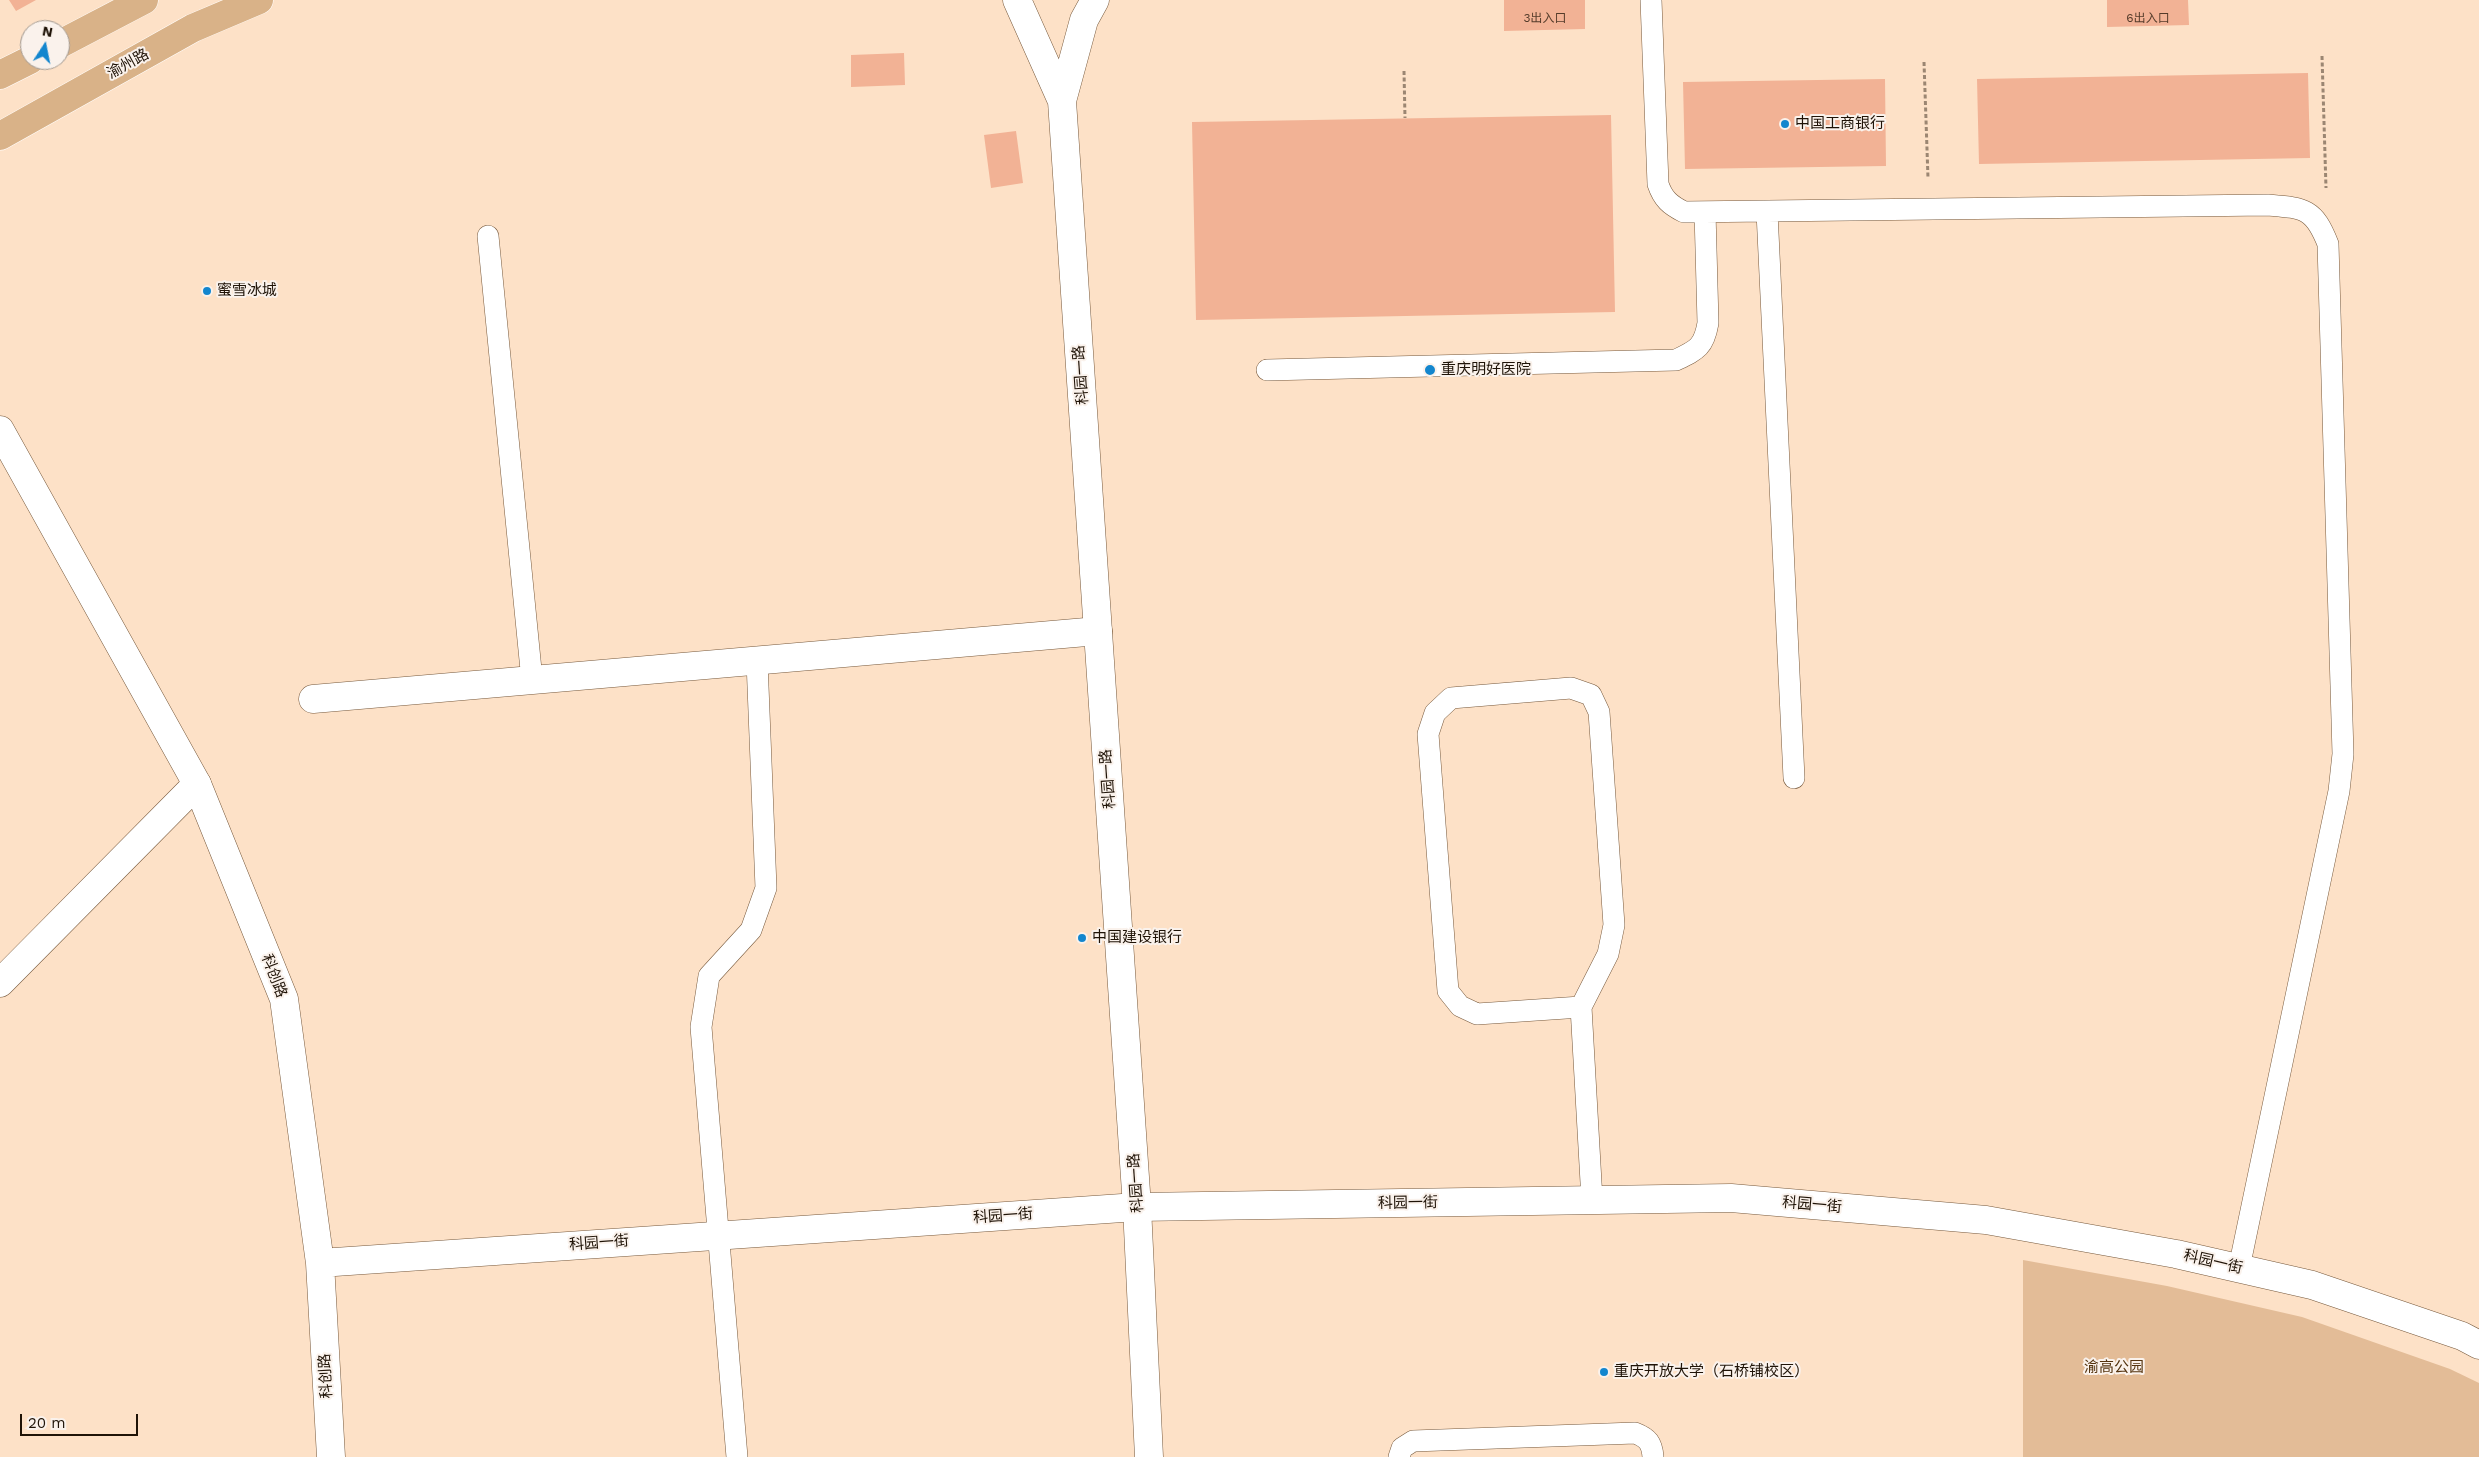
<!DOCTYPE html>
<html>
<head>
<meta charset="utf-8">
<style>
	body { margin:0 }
	#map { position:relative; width:2479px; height:1457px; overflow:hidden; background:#fde1c7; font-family:"Work Sans",sans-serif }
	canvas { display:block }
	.north { position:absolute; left:20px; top:20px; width:50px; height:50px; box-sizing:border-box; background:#faf2ec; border:1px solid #a29990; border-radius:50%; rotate:11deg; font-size:14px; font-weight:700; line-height:20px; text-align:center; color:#1f1307 }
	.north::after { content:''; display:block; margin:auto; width:18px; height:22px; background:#1386ce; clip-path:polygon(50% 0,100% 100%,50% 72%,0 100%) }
	.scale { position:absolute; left:20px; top:1414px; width:118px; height:22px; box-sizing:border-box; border:2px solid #1f1307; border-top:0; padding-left:6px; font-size:15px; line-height:18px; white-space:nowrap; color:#1f1307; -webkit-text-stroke:4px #faf2ec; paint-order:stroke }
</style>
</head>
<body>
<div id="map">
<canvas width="2479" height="1457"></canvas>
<div class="north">N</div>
<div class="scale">20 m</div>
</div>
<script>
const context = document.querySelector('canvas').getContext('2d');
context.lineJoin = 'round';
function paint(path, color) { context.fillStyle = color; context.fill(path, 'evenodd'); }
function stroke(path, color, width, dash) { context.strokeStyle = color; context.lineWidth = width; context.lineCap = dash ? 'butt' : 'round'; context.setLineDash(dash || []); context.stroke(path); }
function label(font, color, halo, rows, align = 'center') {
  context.font = font + ' "Work Sans","Noto Sans SC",sans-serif'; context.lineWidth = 4; context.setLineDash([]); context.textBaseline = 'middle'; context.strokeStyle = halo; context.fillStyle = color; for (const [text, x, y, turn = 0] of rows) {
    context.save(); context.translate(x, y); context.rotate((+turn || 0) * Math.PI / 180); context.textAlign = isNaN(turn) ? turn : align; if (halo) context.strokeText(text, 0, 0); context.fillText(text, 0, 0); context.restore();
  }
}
paint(new Path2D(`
	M 2023,1260 L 2167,1286 L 2302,1317 L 2450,1369 L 2479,1383 L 2479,1457 L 2023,1457 Z`), '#e3bc97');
paint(new Path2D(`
	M 9,0 L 36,0 L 16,11 Z
	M 1504,0 L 1585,0 L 1585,29 L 1504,31 Z
	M 2107,0 L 2188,0 L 2189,25 L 2107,27 Z
	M 904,53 L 905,85 L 851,87 L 851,55 Z
	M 2308,73 L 2310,158 L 1979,164 L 1977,79 Z
	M 1885,79 L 1886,166 L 1685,169 L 1683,82 Z
	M 1611,115 L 1615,312 L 1196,320 L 1192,122 Z
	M 1016,131 L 1023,183 L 991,188 L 984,135 Z`), '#f2b295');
const service = new Path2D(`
	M 1651,0 L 1658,184 C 1663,199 1670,205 1684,212 L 2268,205 C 2304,208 2314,208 2328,244 L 2343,754 L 2339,791 L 2239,1268
	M 1767,212 L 1794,778
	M 488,236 L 532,680
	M 1267,370 L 1676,360 C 1697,350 1704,347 1708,323 L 1705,212
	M 1581,1007 L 1477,1014 L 1460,1006 L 1448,991 L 1428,734 L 1435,713 L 1451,698 L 1571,688 L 1591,695 L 1599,712 L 1614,925 L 1608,954 L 1581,1007 L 1592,1200
	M 737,1457 L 701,1027 L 709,976 L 751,930 L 766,888 L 757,661
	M 1399,1457 L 1402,1448 L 1413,1441 L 1635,1433 C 1648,1438 1652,1443 1653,1457`);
const pedestrian = new Path2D(`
	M 0,430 L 197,784`);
const minor = new Path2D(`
	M 313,699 L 1098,631
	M 0,983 L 197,784 L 284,999 L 320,1263 L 331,1457
	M 320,1263 L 1137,1207 L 1731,1198 L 1986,1220 L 2176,1254 L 2312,1285 L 2462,1336 L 2479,1345`);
const tertiary = new Path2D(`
	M 1017,0 L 1062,101
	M 1095,0 L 1084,20 L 1062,101 L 1137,1207 L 1149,1457`);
const primary = new Path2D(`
	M 60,44 L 144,0
	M 0,75 L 30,60
	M 0,136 L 193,28 L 259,0`);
stroke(service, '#77593c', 22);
stroke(pedestrian, '#77593c', 29);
stroke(minor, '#77593c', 29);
stroke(tertiary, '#77593c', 29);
stroke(primary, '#fff', 29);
stroke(new Path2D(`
	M 2322,56 L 2326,188
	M 1924,62 L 1928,178
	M 1404,71 L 1405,118`), '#9b8672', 3, [4, 2.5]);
stroke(service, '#fff', 21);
stroke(pedestrian, '#fff', 28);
stroke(minor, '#fff', 28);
stroke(tertiary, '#fff', 28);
stroke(primary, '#d9b288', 28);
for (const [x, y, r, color] of [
	[1785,124,5,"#1386ce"],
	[207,291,5,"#1386ce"],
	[1430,370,6,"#1386ce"],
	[1082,938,5,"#1386ce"],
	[1604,1372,5,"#1386ce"]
]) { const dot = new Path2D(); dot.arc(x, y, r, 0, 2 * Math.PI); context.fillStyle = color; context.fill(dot); stroke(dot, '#faf2ec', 2); }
label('12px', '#543b2a', null, [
	["3出入口",1545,18],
	["6出入口",2148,18]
]);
label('15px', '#1f1307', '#faf2ec', [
	["渝州路",128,64,-29],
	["科园一路",1081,375,-94],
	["科园一路",1108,779,-94],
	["科创路",274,976,69],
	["科园一路",1136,1183,-94],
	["科园一街",1408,1203,-1],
	["科园一街",1812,1205,5],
	["科园一街",1003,1216,-4],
	["科园一街",599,1243,-4],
	["科园一街",2213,1262,13],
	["科创路",326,1376,-93]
]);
label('15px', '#1f1307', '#faf2ec', [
	["中国工商银行",1795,124],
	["蜜雪冰城",217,291],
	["重庆明好医院",1441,370],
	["中国建设银行",1092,938],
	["重庆开放大学（石桥铺校区）",1614,1372]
], 'left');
label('15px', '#54330e', '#faf2ec', [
	["渝高公园",2114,1368]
]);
</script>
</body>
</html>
